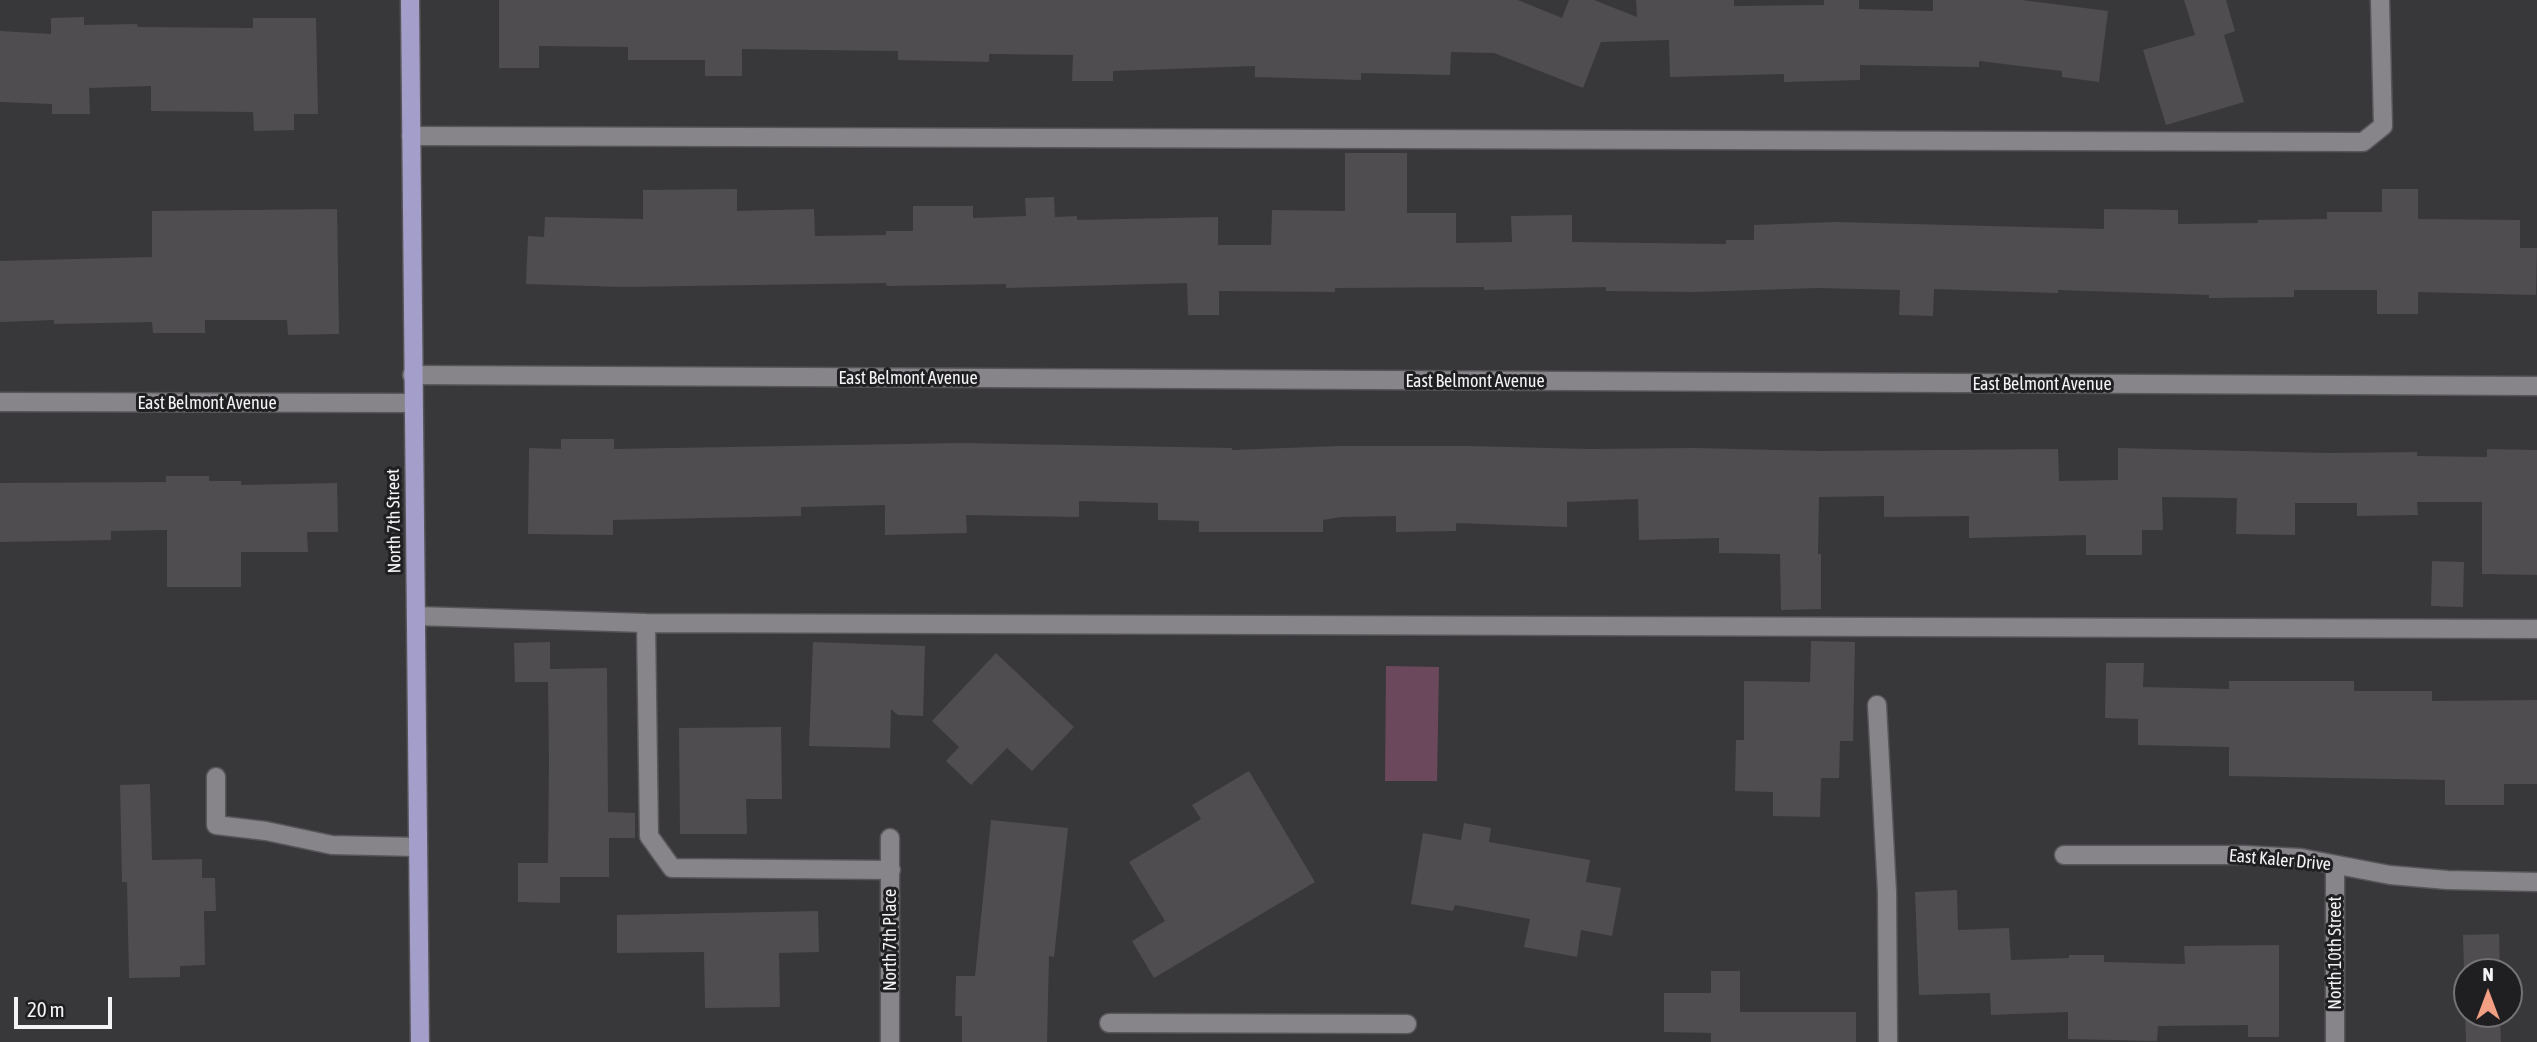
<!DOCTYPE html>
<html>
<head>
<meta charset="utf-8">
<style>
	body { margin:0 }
	#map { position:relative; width:2537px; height:1042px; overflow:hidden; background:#38373a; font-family:"Asap Condensed",sans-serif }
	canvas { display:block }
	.north { position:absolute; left:2453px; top:958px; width:70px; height:70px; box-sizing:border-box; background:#1f1e20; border:2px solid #747375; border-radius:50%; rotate:0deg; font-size:19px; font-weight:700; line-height:28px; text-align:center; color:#f4f3f5 }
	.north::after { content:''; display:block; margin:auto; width:24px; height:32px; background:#f39f83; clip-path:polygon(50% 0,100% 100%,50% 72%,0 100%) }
	.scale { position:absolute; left:14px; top:997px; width:98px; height:32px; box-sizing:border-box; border:4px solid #f4f3f5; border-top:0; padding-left:9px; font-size:21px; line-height:24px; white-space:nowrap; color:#f4f3f5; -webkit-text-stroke:5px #1f1e20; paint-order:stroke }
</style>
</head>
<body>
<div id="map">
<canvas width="2537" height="1042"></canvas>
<div class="north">N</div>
<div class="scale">20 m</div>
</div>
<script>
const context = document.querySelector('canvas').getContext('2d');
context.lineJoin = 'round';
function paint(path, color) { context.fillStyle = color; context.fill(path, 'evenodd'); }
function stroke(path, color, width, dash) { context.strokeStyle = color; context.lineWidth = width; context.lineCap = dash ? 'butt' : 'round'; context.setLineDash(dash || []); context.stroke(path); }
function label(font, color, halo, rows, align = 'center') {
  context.font = font + ' "Asap Condensed",sans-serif'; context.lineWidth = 6; context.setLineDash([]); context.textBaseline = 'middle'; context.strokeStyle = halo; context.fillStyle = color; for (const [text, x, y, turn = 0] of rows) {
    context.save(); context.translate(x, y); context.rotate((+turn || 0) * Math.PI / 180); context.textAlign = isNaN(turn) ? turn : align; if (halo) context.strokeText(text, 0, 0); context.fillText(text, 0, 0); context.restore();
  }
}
paint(new Path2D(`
	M 1386,666 L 1439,667 L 1437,781 L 1385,781 Z`), '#6c485c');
paint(new Path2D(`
	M 499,0 L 1518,0 L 1562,18 L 1569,0 L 1594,0 L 1637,17 L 1636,0 L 1734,0 L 1734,6 L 1824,5 L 1824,0 L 1859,0 L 1859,9 L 1933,11 L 1933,0 L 2022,0 L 2108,11 L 2099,82 L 2062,77 L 2062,71 L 1979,61 L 1979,67 L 1860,65 L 1860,80 L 1784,82 L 1784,74 L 1670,77 L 1669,40 L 1601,42 L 1583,88 L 1494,53 L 1451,52 L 1450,75 L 1361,73 L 1361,80 L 1255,77 L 1255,66 L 1113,71 L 1113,81 L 1072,81 L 1073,55 L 989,54 L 989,62 L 898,60 L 898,51 L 742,49 L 742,76 L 705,76 L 705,60 L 628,60 L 628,47 L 539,46 L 539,68 L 499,68 Z
	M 2184,0 L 2226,0 L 2235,31 L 2224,35 L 2244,102 L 2166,125 L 2143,50 L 2195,35 Z
	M 84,17 L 84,25 L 137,24 L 138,27 L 253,28 L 253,18 L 316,18 L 318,114 L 294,114 L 294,130 L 254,131 L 253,112 L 151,111 L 151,86 L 89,88 L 90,114 L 52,114 L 52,104 L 0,102 L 0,31 L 51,34 L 51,18 Z
	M 1345,153 L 1407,153 L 1407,213 L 1456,213 L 1456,243 L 1512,242 L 1511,216 L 1572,215 L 1572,242 L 1726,244 L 1726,240 L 1754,240 L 1754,225 L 1836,222 L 2104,229 L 2104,209 L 2178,210 L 2178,224 L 2258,223 L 2258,220 L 2327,219 L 2327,212 L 2382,212 L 2382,189 L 2418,189 L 2418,219 L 2520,220 L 2520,248 L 2537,248 L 2536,295 L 2418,292 L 2418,314 L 2377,314 L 2377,290 L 2294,290 L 2294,297 L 2209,298 L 2209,295 L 2058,290 L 2058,293 L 1934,289 L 1933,316 L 1899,315 L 1900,290 L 1818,288 L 1695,292 L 1606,291 L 1606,287 L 1484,290 L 1484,287 L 1335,288 L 1335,292 L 1219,291 L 1219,315 L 1188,315 L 1187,283 L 1006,288 L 1006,284 L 887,286 L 886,283 L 623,287 L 526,284 L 528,236 L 544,237 L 545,217 L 643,219 L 643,190 L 737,189 L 737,211 L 814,209 L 815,236 L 886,235 L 886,231 L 913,231 L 913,206 L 973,206 L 973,218 L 1026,216 L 1025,198 L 1054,197 L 1055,217 L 1077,216 L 1077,220 L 1218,217 L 1218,245 L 1271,245 L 1272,210 L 1345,211 Z
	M 337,209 L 339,334 L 288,335 L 287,320 L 205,320 L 205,333 L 153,333 L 152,322 L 54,324 L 54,320 L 0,322 L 0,261 L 152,257 L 152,211 Z
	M 561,439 L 614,439 L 614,449 L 961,443 L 1232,448 L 1232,450 L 1339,446 L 1467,446 L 1589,449 L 1696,448 L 1819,451 L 2058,449 L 2059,481 L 2118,480 L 2118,448 L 2329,453 L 2417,452 L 2417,456 L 2487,457 L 2487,449 L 2537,450 L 2537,575 L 2482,574 L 2482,502 L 2417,502 L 2418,515 L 2357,516 L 2357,503 L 2295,503 L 2295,535 L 2236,534 L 2237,498 L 2162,497 L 2163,530 L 2142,530 L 2142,555 L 2086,555 L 2086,535 L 1969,538 L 1969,516 L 1884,517 L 1884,496 L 1819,497 L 1818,554 L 1821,554 L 1821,609 L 1781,610 L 1780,554 L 1719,553 L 1719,538 L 1639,540 L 1638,499 L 1567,502 L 1567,527 L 1456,523 L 1456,531 L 1396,532 L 1396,516 L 1341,517 L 1323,520 L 1323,532 L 1199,532 L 1199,521 L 1158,520 L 1158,503 L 1079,501 L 1079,517 L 966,515 L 967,533 L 885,535 L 885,505 L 801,507 L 801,516 L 613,520 L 613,535 L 528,534 L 529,448 L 561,449 Z
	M 166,476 L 209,476 L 209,481 L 241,481 L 241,485 L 337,483 L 338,532 L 307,532 L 308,552 L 241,552 L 241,587 L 167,587 L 167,530 L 111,531 L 111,540 L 0,542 L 0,483 L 166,482 Z
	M 2432,561 L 2464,562 L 2463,607 L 2431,606 Z
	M 1811,641 L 1855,642 L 1853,741 L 1840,741 L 1839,778 L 1821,778 L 1820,817 L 1773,816 L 1773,792 L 1735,791 L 1736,740 L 1744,740 L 1744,681 L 1810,682 Z
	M 550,642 L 550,669 L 607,668 L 608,812 L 635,813 L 635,838 L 609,838 L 609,877 L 560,877 L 560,903 L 518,902 L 518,863 L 548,863 L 549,761 L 548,682 L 515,682 L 514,643 Z
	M 813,642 L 925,646 L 923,716 L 898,715 L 891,709 L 890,748 L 809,746 Z
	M 996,653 L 1074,727 L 1032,771 L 1007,748 L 971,785 L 946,761 L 959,747 L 932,721 Z
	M 2106,663 L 2144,663 L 2143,687 L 2229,689 L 2229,681 L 2354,681 L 2354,691 L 2432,691 L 2432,701 L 2537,700 L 2537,784 L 2504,784 L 2504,805 L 2445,805 L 2445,780 L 2229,776 L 2229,747 L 2138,745 L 2138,719 L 2105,718 Z
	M 781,727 L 782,799 L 746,799 L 747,834 L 680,834 L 679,728 Z
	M 1249,771 L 1315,882 L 1154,978 L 1132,941 L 1165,921 L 1129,862 L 1201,819 L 1192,805 Z
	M 150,784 L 152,860 L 202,859 L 202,878 L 215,878 L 216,911 L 204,911 L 205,965 L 180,966 L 180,977 L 129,978 L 127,882 L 122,882 L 120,785 Z
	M 991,820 L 1068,828 L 1054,957 L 1049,956 L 1047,1042 L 962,1042 L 962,1016 L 955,1016 L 956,976 L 975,976 Z
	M 1464,823 L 1491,828 L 1489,842 L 1590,860 L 1586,882 L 1621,888 L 1612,936 L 1581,930 L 1577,957 L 1524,947 L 1530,919 L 1455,905 L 1453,911 L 1411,904 L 1423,833 L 1461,840 Z
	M 1957,890 L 1958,930 L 2009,928 L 2011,960 L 2069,958 L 2069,955 L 2104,955 L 2104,962 L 2185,964 L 2184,946 L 2279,945 L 2279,1037 L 2248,1037 L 2248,1025 L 2158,1026 L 2157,1041 L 2068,1039 L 2068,1012 L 1991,1015 L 1990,993 L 1919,995 L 1915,892 Z
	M 818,911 L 819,952 L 779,953 L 780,1007 L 705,1008 L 704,952 L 617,953 L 617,915 Z
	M 2499,934 L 2500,972 L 2467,972 L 2467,1014 L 2500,1014 L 2501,1042 L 2466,1042 L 2463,935 Z
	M 1711,971 L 1740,971 L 1740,1012 L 1856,1012 L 1856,1042 L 1711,1042 L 1711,1033 L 1664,1032 L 1664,993 L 1711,993 Z`), '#504d50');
const lane = new Path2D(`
	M 411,136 L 2363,142 L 2383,126 L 2380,0
	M 416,616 L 646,623 L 2537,629
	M 646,623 L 649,836 L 672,868 L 891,870
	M 1877,705 L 1887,892 L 1888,1042
	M 216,777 L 216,825 L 266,831 L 332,845 L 418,847
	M 1109,1023 L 1407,1024`);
const street = new Path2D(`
	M 412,375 L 2537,386
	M 0,402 L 413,403
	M 890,838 L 890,1042
	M 2064,855 L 2244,855 L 2301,858 L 2390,875 L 2447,880 L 2537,882
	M 2335,865 L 2335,1042`);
const primary = new Path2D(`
	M 410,0 L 420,1042`);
stroke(lane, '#575558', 21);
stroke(street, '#575558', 21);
stroke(primary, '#575558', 21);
stroke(lane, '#878589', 18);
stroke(street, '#878589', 18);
stroke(primary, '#a49eca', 18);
label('18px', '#f4f3f5', '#1f1e20', [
	["East Belmont Avenue",908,378],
	["East Belmont Avenue",1475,381],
	["East Belmont Avenue",2042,384],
	["East Belmont Avenue",207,403],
	["North 7th Street",394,521,-91],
	["East Kaler Drive",2280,860,5],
	["North 7th Place",890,940,-90],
	["North 10th Street",2335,953,-90]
]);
</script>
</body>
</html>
